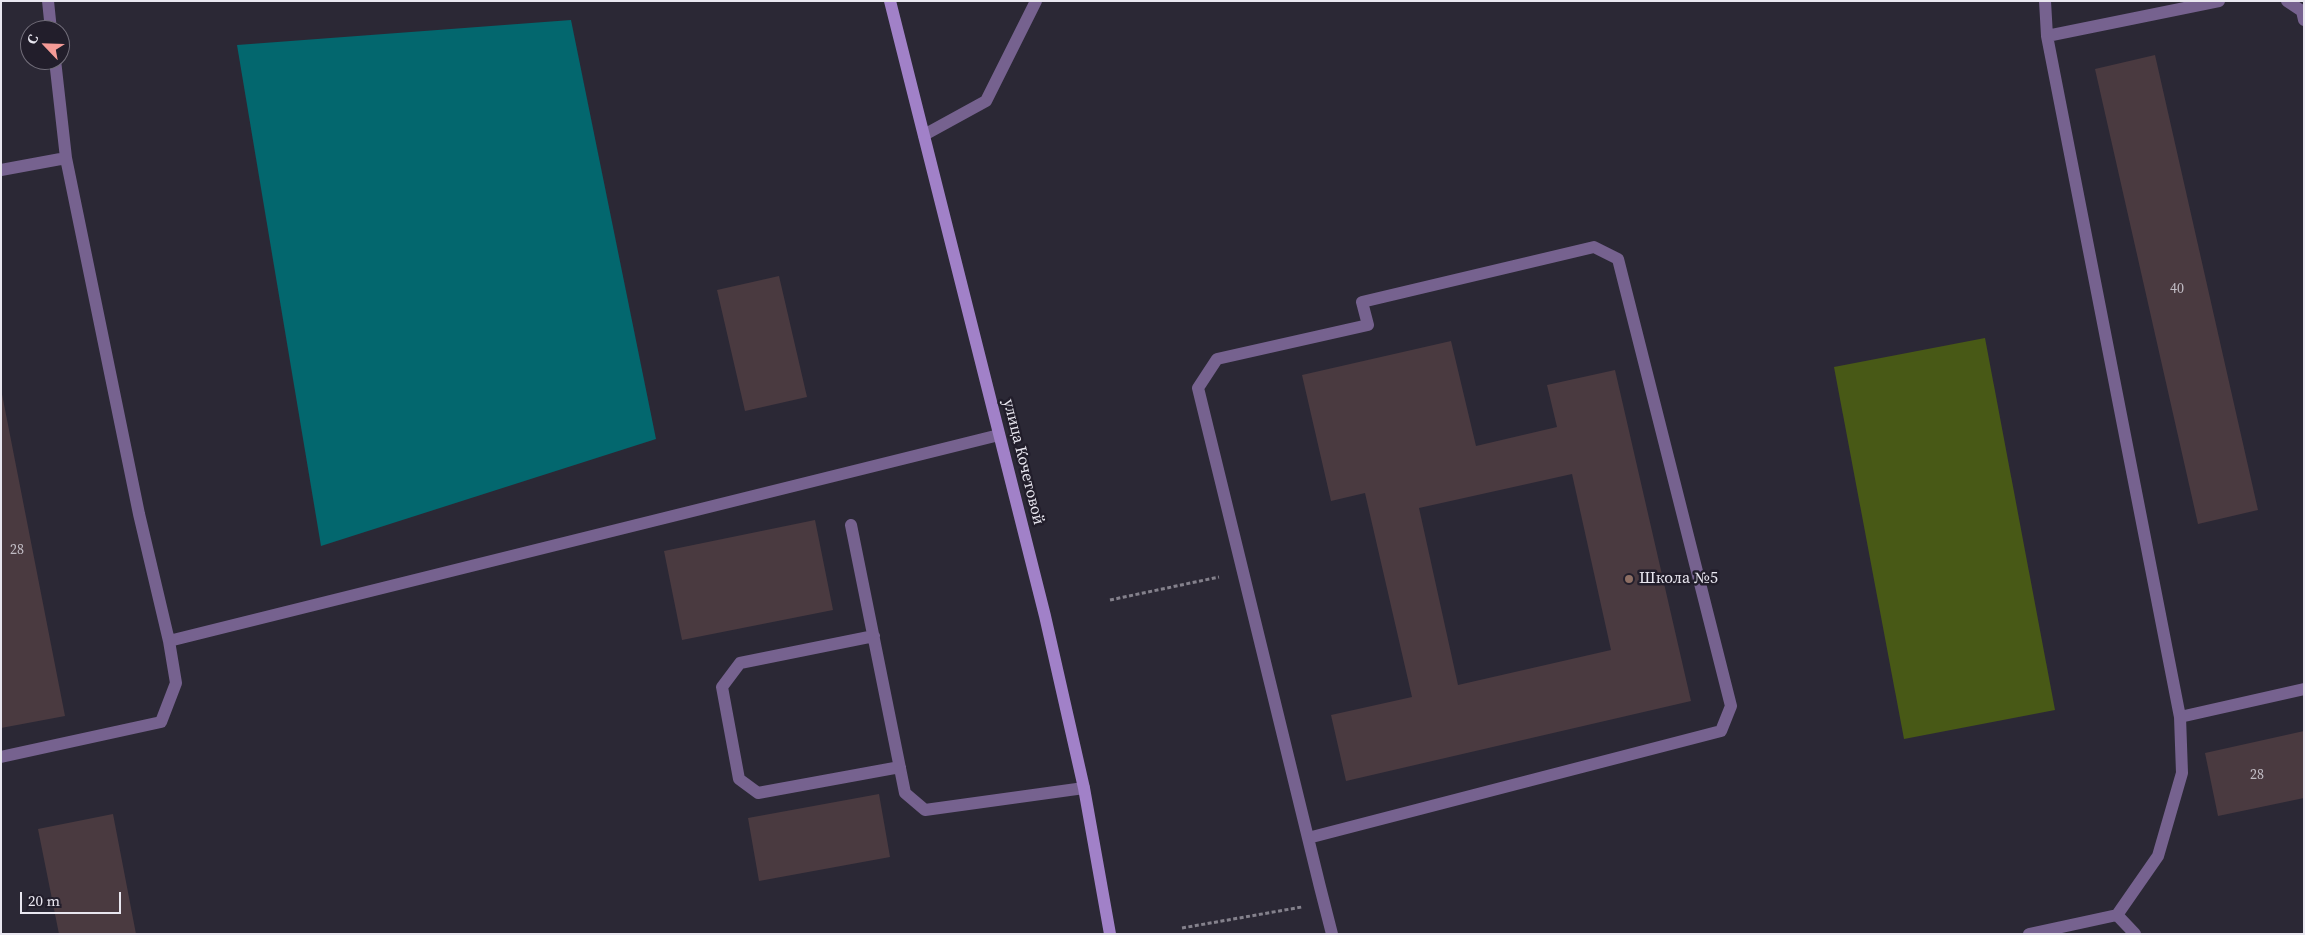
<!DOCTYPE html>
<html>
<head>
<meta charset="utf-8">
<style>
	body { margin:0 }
	#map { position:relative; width:2305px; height:935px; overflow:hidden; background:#2b2835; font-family:"Source Serif 4",serif }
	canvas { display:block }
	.frame { position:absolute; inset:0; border:2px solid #e9e7f0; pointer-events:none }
	.north { position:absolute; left:20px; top:20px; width:50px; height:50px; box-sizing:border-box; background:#221e2b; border:1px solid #726e7a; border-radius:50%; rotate:294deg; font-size:14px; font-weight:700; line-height:20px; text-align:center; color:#e9e7f0 }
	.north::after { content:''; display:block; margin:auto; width:18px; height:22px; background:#f59b97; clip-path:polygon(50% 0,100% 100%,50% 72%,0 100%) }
	.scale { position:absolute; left:20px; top:892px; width:101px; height:22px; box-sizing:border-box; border:2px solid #e9e7f0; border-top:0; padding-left:6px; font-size:15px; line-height:18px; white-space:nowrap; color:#e9e7f0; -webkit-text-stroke:4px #221e2b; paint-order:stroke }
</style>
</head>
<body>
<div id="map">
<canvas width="2305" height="935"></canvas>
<div class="frame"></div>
<div class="north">С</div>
<div class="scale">20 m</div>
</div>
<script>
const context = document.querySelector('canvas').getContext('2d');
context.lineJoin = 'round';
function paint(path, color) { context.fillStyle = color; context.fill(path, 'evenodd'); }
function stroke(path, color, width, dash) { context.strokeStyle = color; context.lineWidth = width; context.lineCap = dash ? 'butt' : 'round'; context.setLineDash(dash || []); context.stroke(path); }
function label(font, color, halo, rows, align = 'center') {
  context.font = font + ' "Source Serif 4",serif'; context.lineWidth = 5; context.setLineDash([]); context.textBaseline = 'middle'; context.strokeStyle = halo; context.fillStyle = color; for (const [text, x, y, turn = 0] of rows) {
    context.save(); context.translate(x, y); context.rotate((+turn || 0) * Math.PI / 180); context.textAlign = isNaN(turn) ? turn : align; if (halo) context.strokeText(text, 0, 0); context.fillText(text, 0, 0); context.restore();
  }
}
paint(new Path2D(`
	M 1985,338 L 2055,710 L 1904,739 L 1834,367 Z`), '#485916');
paint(new Path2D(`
	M 571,20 L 656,439 L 321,546 L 237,45 Z`), '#03676e');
paint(new Path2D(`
	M 2155,55 L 2258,510 L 2198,524 L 2095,69 Z
	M 779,276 L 807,397 L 745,411 L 717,290 Z
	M 1451,341 L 1476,446 L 1557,427 L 1547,385 L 1615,370 L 1691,701 L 1346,781 L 1331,715 L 1412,697 L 1365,493 L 1331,501 L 1302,375 ZM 1572,474 L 1611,650 L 1458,685 L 1419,508 Z
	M 1,389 L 65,716 L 1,728 Z
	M 815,520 L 833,610 L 682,640 L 664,551 Z
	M 2304,731 L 2304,798 L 2218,816 L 2205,753 Z
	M 879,794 L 890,857 L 759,881 L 748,818 Z
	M 113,814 L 136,934 L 59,934 L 38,829 Z`), '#4a3a40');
stroke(new Path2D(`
	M 1110,600 L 1219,577
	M 1182,928 L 1302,907`), '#84818c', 3, [4, 2.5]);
stroke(new Path2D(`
	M 48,1 L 51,30
	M 2287,1 L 2302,11 L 2304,20
	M 2047,36 L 2219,1
	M 924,135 L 986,101 L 1036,1
	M 1,170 L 66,158
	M 851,525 L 905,793 L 925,810 L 1084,788
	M 874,636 L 740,663 L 722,687 L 739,779 L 758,793 L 900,767
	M 169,641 L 999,435
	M 2180,717 L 2304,689
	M 1,757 L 161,722 L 176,683 L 169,641 L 139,514 L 66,158 L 55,60
	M 1308,838 L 1721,731 L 1731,706 L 1618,259 L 1594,247 L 1362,302 L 1368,325 L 1217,359 L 1198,388 L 1320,887 L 1332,934
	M 2117,915 L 2135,934
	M 2029,934 L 2117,915 L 2158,856 L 2182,773 L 2180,717 L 2047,36 L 2045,1`), '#76628f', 12);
stroke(new Path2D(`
	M 890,1 L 1045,616 L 1084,788 L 1110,934`), '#a181c8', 12);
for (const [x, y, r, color] of [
	[1629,579,5,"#8d6e63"]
]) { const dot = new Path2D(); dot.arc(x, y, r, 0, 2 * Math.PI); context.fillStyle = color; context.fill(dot); stroke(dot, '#221e2b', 2); }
label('14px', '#c1bcc4', null, [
	["40",2177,289],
	["28",17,550],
	["28",2257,775]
]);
label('16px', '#e9e7f0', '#221e2b', [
	["улица Кочетовой",1023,462,76]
]);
label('16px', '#e9e7f0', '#221e2b', [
	["Школа №5",1639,579]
], 'left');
</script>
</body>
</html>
